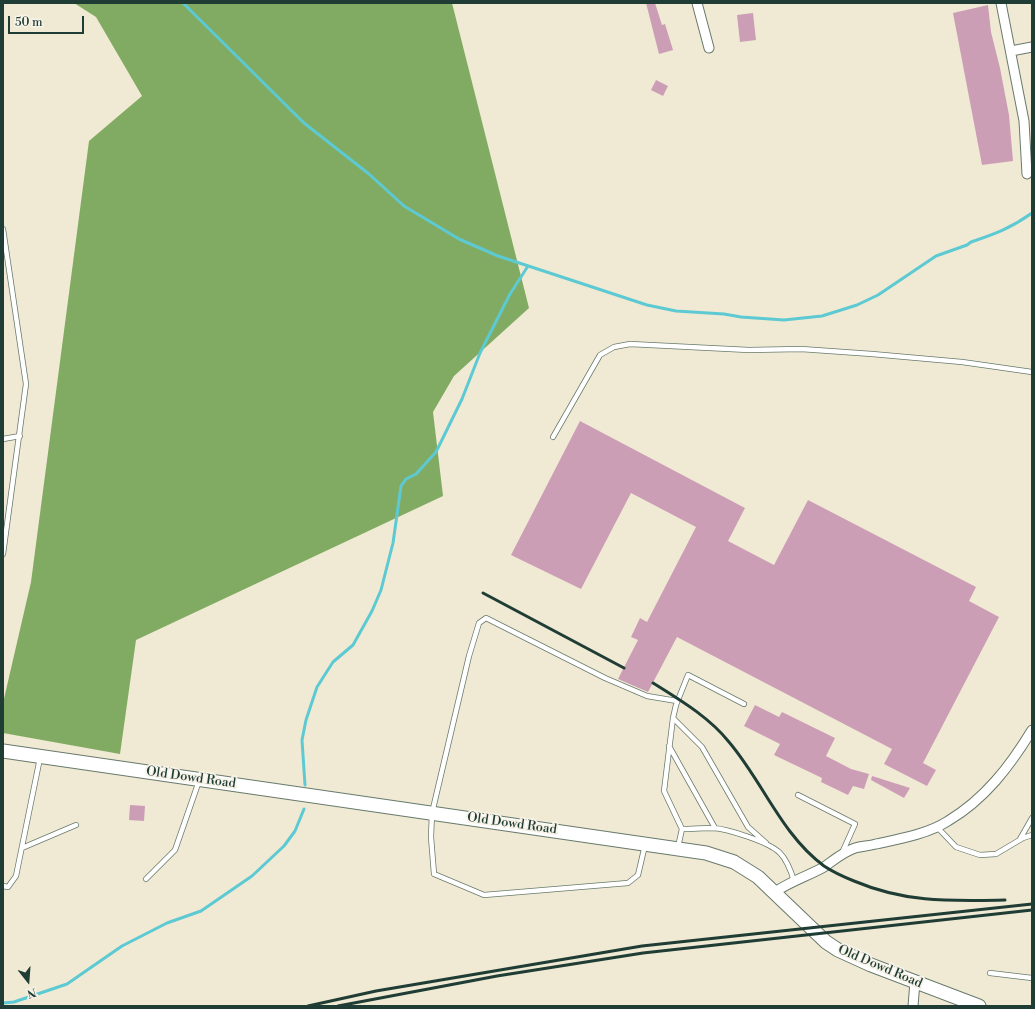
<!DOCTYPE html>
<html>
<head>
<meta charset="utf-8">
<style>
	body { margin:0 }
	#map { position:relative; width:1035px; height:1009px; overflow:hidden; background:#f0ead4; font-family:"Libre Bodoni",serif }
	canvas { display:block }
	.frame { position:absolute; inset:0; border:4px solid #1f3d34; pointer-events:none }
	.north { position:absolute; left:8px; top:961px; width:40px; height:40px; -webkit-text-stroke:3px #f7f3e8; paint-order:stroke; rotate:163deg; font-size:11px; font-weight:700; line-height:16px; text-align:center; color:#1f3d34 }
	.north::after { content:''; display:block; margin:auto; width:14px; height:18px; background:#1f3d34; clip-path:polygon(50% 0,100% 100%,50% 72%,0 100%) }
	.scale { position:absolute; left:8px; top:16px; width:76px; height:18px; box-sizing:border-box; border:2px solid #1f3d34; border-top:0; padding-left:5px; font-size:12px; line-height:14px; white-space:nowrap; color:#1f3d34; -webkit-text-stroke:3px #f7f3e8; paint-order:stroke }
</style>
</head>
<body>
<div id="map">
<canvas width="1035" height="1009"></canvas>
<div class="frame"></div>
<div class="north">N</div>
<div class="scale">50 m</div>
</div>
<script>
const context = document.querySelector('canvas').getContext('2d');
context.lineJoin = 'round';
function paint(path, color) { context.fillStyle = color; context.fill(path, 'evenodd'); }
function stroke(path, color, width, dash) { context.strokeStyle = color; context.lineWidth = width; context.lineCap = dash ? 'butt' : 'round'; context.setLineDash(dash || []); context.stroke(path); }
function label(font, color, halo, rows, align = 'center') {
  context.font = font + ' "Libre Bodoni",serif'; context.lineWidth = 3.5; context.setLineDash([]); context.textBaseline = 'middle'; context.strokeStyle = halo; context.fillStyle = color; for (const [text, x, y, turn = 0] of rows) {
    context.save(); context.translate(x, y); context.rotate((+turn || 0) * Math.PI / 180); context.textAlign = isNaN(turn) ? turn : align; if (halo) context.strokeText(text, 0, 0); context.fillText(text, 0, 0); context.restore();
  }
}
paint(new Path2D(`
	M 74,3 L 452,3 L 529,308 L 454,376 L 433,412 L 443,496 L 136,640 L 120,754 L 3,733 L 3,703 L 31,582 L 89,141 L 142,96 L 96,17 Z`), '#81ab62');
stroke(new Path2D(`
	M 183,3 L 304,123 L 369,174 L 404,206 L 459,239 L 498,256 L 647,305 L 676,311 L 724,314 L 741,317 L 784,320 L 822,316 L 857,305 L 878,295 L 936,256 L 967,245 L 971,242 C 995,234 1011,228 1032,213
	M 305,785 L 302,740 L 306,720 L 317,687 L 333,662 L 353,645 L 372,611 L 381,590 L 393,543 L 401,486 L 406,479 L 416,474 L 436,452 L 462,399 L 480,353 L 510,294 L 528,266
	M 3,1003 L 14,1002 L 67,984 L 122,946 L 167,923 L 201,911 L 252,876 L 284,846 L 295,831 L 304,809`), '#5dcad3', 3);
paint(new Path2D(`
	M 646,3 L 655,3 L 662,25 L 665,24 L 673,50 L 659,54 Z
	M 988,5 L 991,32 L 1000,68 L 1009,115 L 1013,161 L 982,165 L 953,13 Z
	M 753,13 L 756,40 L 740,42 L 737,15 Z
	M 656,80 L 668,86 L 663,96 L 651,90 Z
	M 580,421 L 745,508 L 728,541 L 774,565 L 808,500 L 976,587 L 969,601 L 999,617 L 923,763 L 936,770 L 927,786 L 884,764 L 892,749 L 677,637 L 648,692 L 618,679 L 638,640 L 631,637 L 640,618 L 647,622 L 696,527 L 631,493 L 581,589 L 511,555 Z
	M 755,705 L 779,717 L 782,712 L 835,738 L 826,756 L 851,769 L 869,774 L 864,789 L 853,786 L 848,795 L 821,782 L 822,778 L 774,755 L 780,744 L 744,726 Z
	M 872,776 L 910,788 L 904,798 L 871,780 Z
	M 130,805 L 145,806 L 144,821 L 129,820 Z`), '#cc9eb6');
const lane = new Path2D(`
	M 3,229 L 26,384 L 3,554
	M 553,437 L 600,355 L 614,347 L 630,344 L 749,350 L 801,349 L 872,354 L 962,362 L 1032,372
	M 3,439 L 20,436
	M 673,718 L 676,705 L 688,675 L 744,704
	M 669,746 L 715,828
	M 798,795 L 855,824 L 842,853
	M 937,827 L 956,847 L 980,855 L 996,854 L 1023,838 L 1032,835
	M 682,829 L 664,791 L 673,718 L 702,747 L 748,827 L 766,843
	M 1020,839 L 1032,818
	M 645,845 L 638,875 L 628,883 L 484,895 L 434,874 L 431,837 L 432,813 L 469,656 L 479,623 L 486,618 L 605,678 L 647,696 L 677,701
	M 678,847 L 682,829 C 692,829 703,828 713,828 C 728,829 769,842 780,853 C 787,860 791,871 794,881
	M 22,848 L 76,825
	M 146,879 L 175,850 L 199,781
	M 3,886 L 8,887 L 16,876 L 40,758
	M 990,973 L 1032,978`);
const street = new Path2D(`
	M 697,3 L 709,48
	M 1001,3 L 1024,121 L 1027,174
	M 1011,51 L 1032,47
	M 775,892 C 791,881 808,876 824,867 C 834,860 843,852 855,848 C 862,846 869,846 876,844 C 899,839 928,834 948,821 C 985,799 1010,766 1032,730
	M 913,1006 L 915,982`);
const secondary = new Path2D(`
	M 3,751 L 706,853 L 734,862 L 758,877 L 826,942 L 838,950 L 871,965 L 979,1006`);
stroke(lane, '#687a6c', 6);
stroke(street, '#687a6c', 11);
stroke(secondary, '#687a6c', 15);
stroke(lane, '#fff', 4.5);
stroke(street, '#fff', 9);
stroke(secondary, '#fff', 13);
stroke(new Path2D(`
	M 483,593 L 624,668
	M 653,683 C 680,700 709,717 729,742 C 763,782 781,834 824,866 C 833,872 844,877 854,881 C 906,903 950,901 1005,900
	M 308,1006 L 376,991 L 642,946 L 1032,904
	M 338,1006 L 497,976 L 643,953 L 1032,910`), '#1f3d34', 3);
label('13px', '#1f3d34', '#f7f3e8', [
	["Old Dowd Road",191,778,8],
	["Old Dowd Road",512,824,8],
	["Old Dowd Road",880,967,23]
]);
</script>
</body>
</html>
